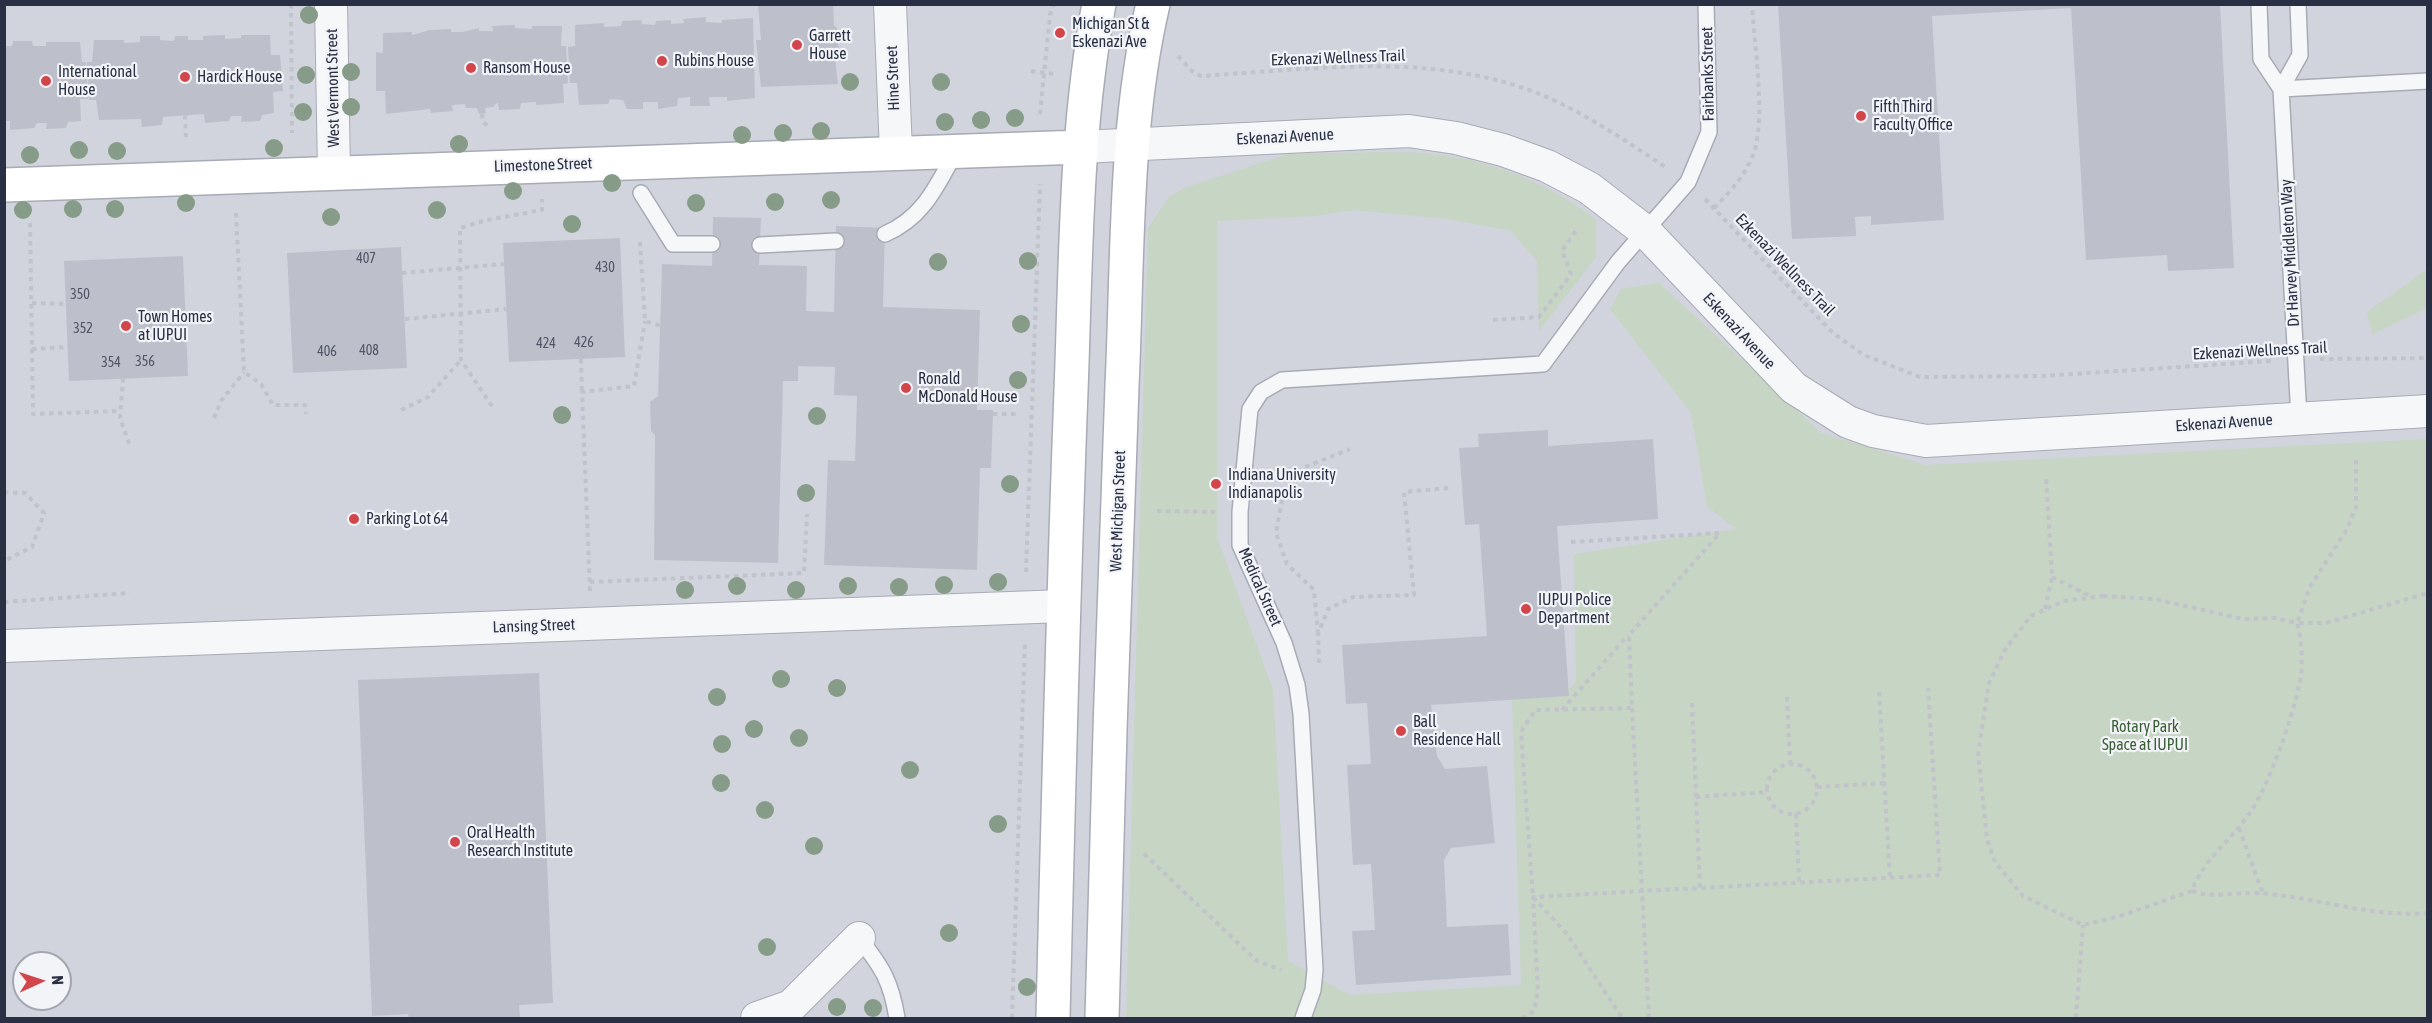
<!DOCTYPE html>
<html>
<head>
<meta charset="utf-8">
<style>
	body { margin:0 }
	#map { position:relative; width:2432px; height:1023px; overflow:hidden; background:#e3e5eb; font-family:"Asap Condensed",sans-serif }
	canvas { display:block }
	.frame { position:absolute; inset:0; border:6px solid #2a3044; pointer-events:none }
	.north { position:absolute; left:12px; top:951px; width:60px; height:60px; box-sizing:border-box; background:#f3f4f8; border:2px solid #a3a6b0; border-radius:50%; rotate:87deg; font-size:16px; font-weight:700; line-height:24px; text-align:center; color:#2a3044 }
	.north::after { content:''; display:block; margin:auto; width:21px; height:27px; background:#d2464b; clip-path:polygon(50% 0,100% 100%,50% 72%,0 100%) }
</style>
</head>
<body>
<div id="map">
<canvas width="2432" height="1023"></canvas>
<div class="frame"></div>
<div class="north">N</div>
</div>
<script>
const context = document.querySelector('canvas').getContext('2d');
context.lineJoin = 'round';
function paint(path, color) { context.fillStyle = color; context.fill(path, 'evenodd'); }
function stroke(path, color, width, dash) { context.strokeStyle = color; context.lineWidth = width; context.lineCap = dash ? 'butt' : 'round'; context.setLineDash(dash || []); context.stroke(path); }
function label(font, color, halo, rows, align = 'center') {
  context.font = font + ' "Asap Condensed",sans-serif'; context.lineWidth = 4.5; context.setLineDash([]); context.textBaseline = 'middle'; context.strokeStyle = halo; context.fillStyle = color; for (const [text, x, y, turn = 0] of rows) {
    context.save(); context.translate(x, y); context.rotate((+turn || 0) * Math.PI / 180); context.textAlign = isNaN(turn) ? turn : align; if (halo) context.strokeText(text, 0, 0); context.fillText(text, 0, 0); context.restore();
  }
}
paint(new Path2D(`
	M 5,5 L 2427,5 L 2427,1018 L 5,1018 ZM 24,963 L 60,963 L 60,999 L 24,999 Z`), '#d1d4dd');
paint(new Path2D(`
	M 1333,153 C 1368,153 1405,150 1440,155 C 1495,162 1553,185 1596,220 L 1596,257 L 1539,331 L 1537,261 L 1511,231 L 1448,219 L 1354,210 L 1315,216 L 1217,221 L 1217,537 L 1273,690 L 1288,961 L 1350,995 L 1521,985 L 1512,699 L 1561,696 L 1576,682 L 1574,554 L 1736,529 L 1707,506 L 1691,413 L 1610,309 L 1621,289 L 1659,283 L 1821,433 L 1926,465 L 2427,439 L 2427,1018 L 1126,1018 L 1148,228 L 1168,198 L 1184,188 L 1288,154 Z
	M 2427,269 L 2427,308 L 2373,334 L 2366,313 Z`), '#c6d5c4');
paint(new Path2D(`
	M 758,4 L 833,4 L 834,26 L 837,27 L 839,50 L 834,50 L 838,84 L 761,87 L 756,40 L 761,40 Z
	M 1778,4 L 2220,4 L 2234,268 L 2168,271 L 2167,255 L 2086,260 L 2071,8 L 1932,16 L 1944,220 L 1871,225 L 1871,216 L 1855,217 L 1856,236 L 1792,239 Z
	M 706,17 L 706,22 L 722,23 L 722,20 L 753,18 L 755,98 L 727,101 L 727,97 L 709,97 L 710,106 L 690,106 L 690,97 L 678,98 L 677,106 L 658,109 L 658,102 L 643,102 L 643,109 L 627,109 L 623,100 L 610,99 L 608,104 L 579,105 L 577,83 L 570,83 L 568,47 L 575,46 L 575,25 L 604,23 L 604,27 L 621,26 L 622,21 L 641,20 L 642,24 L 655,25 L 656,21 L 671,20 L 671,24 L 684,23 L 683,19 Z
	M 515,25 L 515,28 L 532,29 L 532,26 L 562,26 L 561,46 L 566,46 L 568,83 L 563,84 L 564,103 L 536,105 L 536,102 L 521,103 L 520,109 L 499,110 L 498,102 L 493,107 L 485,108 L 486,113 L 479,114 L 477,108 L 466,108 L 465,104 L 452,105 L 453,111 L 431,113 L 430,109 L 386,114 L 385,91 L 376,91 L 376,52 L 383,53 L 383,33 L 412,32 L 412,35 L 430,30 L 451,29 L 451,32 L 462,32 L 479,28 L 479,31 L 493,31 L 492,26 Z
	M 225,35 L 225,39 L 241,38 L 241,35 L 270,35 L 271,55 L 280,55 L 283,91 L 273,92 L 274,113 L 262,115 L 260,121 L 241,122 L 242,116 L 231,116 L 229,121 L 205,123 L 204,114 L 163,117 L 162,125 L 142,127 L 141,119 L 99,120 L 96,100 L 89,100 L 87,62 L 92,62 L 94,40 L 124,40 L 124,43 L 140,42 L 140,36 L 160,36 L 160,40 L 174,41 L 175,36 L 188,36 L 188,40 L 203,40 L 203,36 Z
	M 13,41 L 32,41 L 33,46 L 46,46 L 46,42 L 80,42 L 82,62 L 86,62 L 88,99 L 80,99 L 81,121 L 68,122 L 66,128 L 46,129 L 47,123 L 37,123 L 34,128 L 10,130 L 10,121 L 4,121 L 4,46 L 12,46 Z
	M 713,217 L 761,218 L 759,265 L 807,266 L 806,311 L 834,312 L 836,226 L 885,228 L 883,307 L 980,310 L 977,410 L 993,410 L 993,414 L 991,468 L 980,468 L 977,570 L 824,565 L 828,460 L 855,461 L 857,396 L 834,395 L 835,367 L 798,366 L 798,381 L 783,381 L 778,563 L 654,560 L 655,435 L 651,431 L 650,402 L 658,396 L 662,264 L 712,266 Z
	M 620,238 L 625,357 L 509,362 L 503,243 Z
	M 401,247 L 407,368 L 293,373 L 287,253 Z
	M 183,256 L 188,376 L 69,381 L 64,261 Z
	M 1548,430 L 1548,446 L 1653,439 L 1658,519 L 1557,526 L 1569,696 L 1431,705 L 1437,756 L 1445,769 L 1487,766 L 1495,843 L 1451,848 L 1444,860 L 1447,927 L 1508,924 L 1511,975 L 1356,985 L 1352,931 L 1375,930 L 1371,864 L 1353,865 L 1347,765 L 1371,764 L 1367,703 L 1346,704 L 1342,645 L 1487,636 L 1479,524 L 1465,525 L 1459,448 L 1479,447 L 1478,434 Z
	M 539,673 L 553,1003 L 519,1005 L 520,1018 L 409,1018 L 408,1014 L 372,1016 L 358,680 Z`), '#bdc0cb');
const lane = new Path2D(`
	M 2259,4 L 2261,59 L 2281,89 L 2299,418
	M 2281,89 L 2428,81
	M 2281,89 L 2300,55 L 2298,4
	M 641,193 L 673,244 L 712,244
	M 885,234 C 923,218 937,186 956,151
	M 760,245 L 836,241
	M 859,938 C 882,967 891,981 897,1018
	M 1303,1018 L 1313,990 L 1315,970 L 1301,714 L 1297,685 L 1284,643 L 1240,545 L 1240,512 L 1250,409 L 1261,392 L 1282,380 L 1543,364 L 1618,262 L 1688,182 L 1709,132 L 1706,4`);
const street = new Path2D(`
	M 331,4 L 334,172
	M 890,4 L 896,152
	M 1081,147 L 1409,131 L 1456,138 L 1503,150 L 1547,166 L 1589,188 L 1645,231 L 1794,388 L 1848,422 L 1873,431 L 1926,441 L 2428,411
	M 4,646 L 1063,606
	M 757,1018 L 791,1006 L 859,938`);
const secondary = new Path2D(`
	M 4,185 L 1081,147
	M 1053,1018 C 1058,809 1063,600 1071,391 C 1076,262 1075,131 1099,4
	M 1102,1018 C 1107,807 1114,597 1122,386 C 1128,259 1124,128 1153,4`);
stroke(lane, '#a8abb6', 18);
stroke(street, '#a8abb6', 34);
stroke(secondary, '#a8abb6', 36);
stroke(new Path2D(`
	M 291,4 L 292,133
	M 1178,56 L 1192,71 L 1201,76 C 1316,69 1439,50 1549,98 C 1591,117 1629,143 1667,168
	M 1031,71 L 1054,74
	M 482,114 L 483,122 L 488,126
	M 1040,114 L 1050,15 L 1054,4
	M 185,115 L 186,137
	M 1705,199 L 1833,333 L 1864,355 L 1920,377 L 2042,376 L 2271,361
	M 1714,208 C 1730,192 1746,175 1754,152 C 1766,116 1754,44 1752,4
	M 236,213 L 244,372 L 261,384 L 273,405 L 305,405 L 306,414
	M 30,223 L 33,414 L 121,411
	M 640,242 L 645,321 L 661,326
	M 402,273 L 504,264
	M 32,303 L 66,304
	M 405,319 L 507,309
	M 1493,320 L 1539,317 L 1571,274 L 1562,251 L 1577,229
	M 32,349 L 68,347
	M 581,359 L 582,392
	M 2320,359 L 2428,358
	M 123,378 L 120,418 L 130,446
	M 492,406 L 461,360 L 460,228 L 487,220 L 542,210 L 542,199
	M 401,410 L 428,397 L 461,360
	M 993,414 L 1019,414
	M 214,418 L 221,401 L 244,372
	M 2356,460 L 2356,507 L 2347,529 L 2310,587 L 2297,623 L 2326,623 L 2428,593
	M 4,492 L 25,493 L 44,513 L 32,547 L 4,561
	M 1157,511 L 1215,512
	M 1571,542 L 1720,533 L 1629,635 L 1632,708 L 1535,710 L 1521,732 L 1533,897 L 1567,934 L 1622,1018
	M 1026,572 L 1040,184
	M 2052,577 L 2092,597
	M 590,582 L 804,573 L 807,514
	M 590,591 L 582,392 L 634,386 L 645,321
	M 2103,596 L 2154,599 L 2243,619 L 2275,618 L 2297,623 C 2302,642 2304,666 2299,686 C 2292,719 2268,788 2249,814 C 2231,840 2202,861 2192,891 L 2117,917 L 2083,925 L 2023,896 L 1995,862 L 1987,839 L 1978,754 L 1989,683 L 2006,648 L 2031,616 L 2064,601 Z
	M 4,602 L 130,593
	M 2045,609 L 2052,577 L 2046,477
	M 1318,634 L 1314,590 L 1287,564 L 1276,533 L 1283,495 L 1305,467 L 1350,449
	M 1319,663 L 1318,634 L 1328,609 L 1353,597 L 1414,595 L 1404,492 L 1449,488
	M 1879,692 L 1890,878
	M 1787,697 L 1790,764
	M 1692,703 L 1700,888
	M 1632,708 L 1649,1018
	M 1562,710 L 1628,635
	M1767 789a25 25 0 1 1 50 0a25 25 0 1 1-50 0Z
	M 1817,787 L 1885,783
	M 1696,797 L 1767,792
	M 1796,814 L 1799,883
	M 2239,828 L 2263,894
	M 1144,854 L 1257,961 L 1281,970
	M 2192,891 C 2213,899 2234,892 2256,893 C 2314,896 2369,918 2428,913
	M 1012,1018 L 1025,640
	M 1522,1018 L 1534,1011 L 1538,991 L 1533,897 L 1940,875 L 1928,688
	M 2076,1018 L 2083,925`), '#c1c3ca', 4, [4.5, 4.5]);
stroke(lane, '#f6f7f9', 15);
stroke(street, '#f6f7f9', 32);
stroke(secondary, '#fff', 33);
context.fillStyle = '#869c88';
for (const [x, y] of [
	[309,15],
	[351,72],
	[306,75],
	[850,82],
	[941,82],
	[351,107],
	[303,112],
	[1015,118],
	[981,120],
	[945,122],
	[821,131],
	[783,133],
	[742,135],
	[459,144],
	[274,148],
	[79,150],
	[117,151],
	[30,155],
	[612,183],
	[513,191],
	[831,200],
	[775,202],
	[186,203],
	[696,203],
	[73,209],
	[115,209],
	[23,210],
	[437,210],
	[331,217],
	[572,224],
	[1028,261],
	[938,262],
	[1021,324],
	[1018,380],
	[562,415],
	[817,416],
	[1010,484],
	[806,493],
	[998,582],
	[944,585],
	[737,586],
	[848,586],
	[899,587],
	[685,590],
	[796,590],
	[781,679],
	[837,688],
	[717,697],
	[754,729],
	[799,738],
	[722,744],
	[910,770],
	[721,783],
	[765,810],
	[998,824],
	[814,846],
	[949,933],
	[767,947],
	[1027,987],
	[837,1007],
	[873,1008]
]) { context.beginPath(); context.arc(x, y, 9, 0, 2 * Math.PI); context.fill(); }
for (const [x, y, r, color] of [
	[1060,33,6,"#d2464b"],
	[797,45,6,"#d2464b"],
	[662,61,6,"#d2464b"],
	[471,68,6,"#d2464b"],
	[185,77,6,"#d2464b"],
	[46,81,6,"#d2464b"],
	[1861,116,6,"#d2464b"],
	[126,326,6,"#d2464b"],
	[906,388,6,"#d2464b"],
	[1216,484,6,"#d2464b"],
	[354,519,6,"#d2464b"],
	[1526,609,6,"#d2464b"],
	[1401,731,6,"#d2464b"],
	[455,842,6,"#d2464b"]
]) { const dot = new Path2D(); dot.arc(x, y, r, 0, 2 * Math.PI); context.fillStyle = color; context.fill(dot); stroke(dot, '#f3f4f8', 2); }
label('14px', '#4f5466', null, [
	["407",366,259],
	["430",605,268],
	["350",80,295],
	["352",83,329],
	["426",584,343],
	["424",546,344],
	["408",369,351],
	["406",327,352],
	["356",145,362],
	["354",111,363]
]);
label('16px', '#2a3044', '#f3f4f8', [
	["Michigan St &",1072,24],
	["Eskenazi Ave",1072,42],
	["Garrett",809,36],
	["House",809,54],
	["Rubins House",674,61],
	["Ransom House",483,68],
	["International",58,72],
	["House",58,90],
	["Hardick House",197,77],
	["Fifth Third",1873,107],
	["Faculty Office",1873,125],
	["Town Homes",138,317],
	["at IUPUI",138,335],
	["Ronald",918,379],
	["McDonald House",918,397],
	["Indiana University",1228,475],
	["Indianapolis",1228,493],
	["Parking Lot 64",366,519],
	["IUPUI Police",1538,600],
	["Department",1538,618],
	["Ball",1413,722],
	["Residence Hall",1413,740],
	["Oral Health",467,833],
	["Research Institute",467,851]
], 'left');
label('16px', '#2a3044', '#f3f4f8', [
	["Ezkenazi Wellness Trail",1338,58,-2],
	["Fairbanks Street",1708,74,-91],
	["Hine Street",893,78,-92],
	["West Vermont Street",333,88,-91],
	["Eskenazi Avenue",1285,137,-3],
	["Limestone Street",543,165,-2],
	["Dr Harvey Middleton Way",2290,253,-93],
	["Ezkenazi Wellness Trail",1785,265,46],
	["Eskenazi Avenue",1739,331,47],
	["Ezkenazi Wellness Trail",2260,351,-3],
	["Eskenazi Avenue",2224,423,-4],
	["West Michigan Street",1118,511,-88],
	["Medical Street",1260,587,66],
	["Lansing Street",534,626,-2]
]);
label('16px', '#3a6037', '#f3f4f8', [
	["Rotary Park",2145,727],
	["Space at IUPUI",2145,745]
]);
</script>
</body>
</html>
